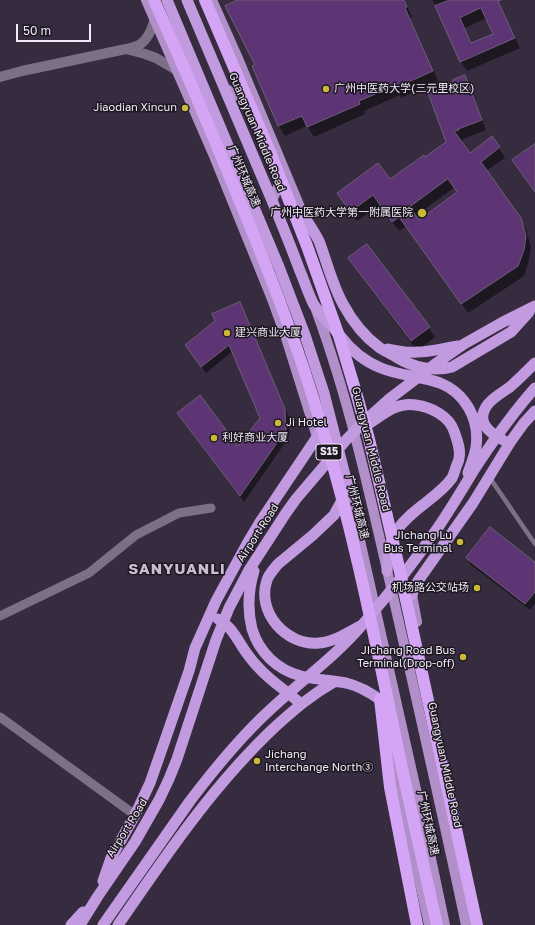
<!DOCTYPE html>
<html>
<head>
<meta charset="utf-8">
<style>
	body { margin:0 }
	#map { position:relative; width:535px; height:925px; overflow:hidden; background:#372c3f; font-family:"Golos Text",sans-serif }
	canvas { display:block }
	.scale { position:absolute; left:16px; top:24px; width:75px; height:18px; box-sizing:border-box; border:2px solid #f0e9f6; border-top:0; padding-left:5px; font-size:12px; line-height:14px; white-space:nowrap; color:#f0e9f6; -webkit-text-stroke:3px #1c1720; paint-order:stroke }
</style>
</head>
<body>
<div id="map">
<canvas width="535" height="925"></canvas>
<div class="scale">50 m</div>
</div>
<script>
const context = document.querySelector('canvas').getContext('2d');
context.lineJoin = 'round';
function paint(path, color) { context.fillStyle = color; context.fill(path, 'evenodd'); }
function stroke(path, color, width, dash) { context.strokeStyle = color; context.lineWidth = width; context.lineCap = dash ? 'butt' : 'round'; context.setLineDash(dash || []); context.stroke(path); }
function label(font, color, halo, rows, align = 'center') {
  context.font = font + ' "Golos Text","Noto Sans SC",sans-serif'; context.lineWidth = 3; context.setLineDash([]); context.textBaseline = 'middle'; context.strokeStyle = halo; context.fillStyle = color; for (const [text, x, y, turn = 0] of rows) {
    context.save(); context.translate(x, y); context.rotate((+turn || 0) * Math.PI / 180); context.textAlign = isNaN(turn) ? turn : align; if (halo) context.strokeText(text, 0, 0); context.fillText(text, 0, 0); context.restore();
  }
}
paint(new Path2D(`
	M 237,0 L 404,0 L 412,17 L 410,18 L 438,81 L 401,98 L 400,95 L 364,111 L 365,114 L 314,137 L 307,126 L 285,136 L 279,126 L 253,67 L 256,66 Z
	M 432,0 L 449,0 L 447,1 L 452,0 L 498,0 L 520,48 L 467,71 L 461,62 L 437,7 ZM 487,18 L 494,34 L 472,44 L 465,28 Z
	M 465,77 L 470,87 L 486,130 L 463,139 L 464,140 L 460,141 L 469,154 L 492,138 L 499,148 L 505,158 L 486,171 L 520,219 L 526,229 L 531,247 L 529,260 L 524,276 L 468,313 L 406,226 L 399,231 L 379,205 L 357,221 L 344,203 L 338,194 L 390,181 L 425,159 L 448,142 ZM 454,188 L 458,193 L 419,221 L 415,216 Z
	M 367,245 L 429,328 L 435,337 L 417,351 L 355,268 L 349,258 Z
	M 243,310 L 289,417 L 289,437 L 244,502 L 182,420 L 238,448 L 261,418 L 233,351 L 206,373 L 190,352 Z
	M 467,558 L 535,564 L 535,603 L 530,610 L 471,565 Z`), '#0007');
const building = new Path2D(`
	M 238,0 L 404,0 L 407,7 L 405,8 L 433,71 L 395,88 L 394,86 L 359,101 L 360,104 L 307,127 L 302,116 L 278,126 L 252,66 L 255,65 L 225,6 Z
	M 450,0 L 501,0 L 498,1 L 515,38 L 460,62 L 435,6 ZM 481,8 L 493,34 L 471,43 L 460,18 Z
	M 465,75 L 482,120 L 458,129 L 459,130 L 454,131 L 470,153 L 492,136 L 500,147 L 481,162 L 521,218 L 526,236 L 524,250 L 518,266 L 461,304 L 399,217 L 392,222 L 373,195 L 350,212 L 337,193 L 378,163 L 390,179 L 424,155 L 425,157 L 446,142 L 427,90 L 453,81 L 453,80 ZM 448,179 L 457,192 L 419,220 L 410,207 Z
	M 535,144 L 535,192 L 512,160 Z
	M 367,244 L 430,327 L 411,341 L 348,258 Z
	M 240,302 L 285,409 L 286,430 L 240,496 L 177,413 L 200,395 L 238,446 L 260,418 L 229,345 L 201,367 L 185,345 L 215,321 L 212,314 Z
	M 490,527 L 535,562 L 535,592 L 525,604 L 466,558 Z`);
paint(building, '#5d3575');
stroke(building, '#6c5f75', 1);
stroke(new Path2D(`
	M 490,478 L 535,544`), '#7d7086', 4.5);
stroke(new Path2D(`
	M 0,616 L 89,573 L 136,535 L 179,513 L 211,508
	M 0,717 L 135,815`), '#7d7086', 9);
stroke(new Path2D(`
	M 126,49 L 145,54 L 156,58 L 178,71
	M 0,77 L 22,71 L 126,49 C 130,48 135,47 139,45 C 148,40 152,28 155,19`), '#7d7086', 10);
stroke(new Path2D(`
	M 146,0 L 214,156 L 272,299 L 286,338 L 317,437
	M 212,0 L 237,56 L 302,212
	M 224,88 L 252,103
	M 272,201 L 283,175
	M 316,310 C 347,394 367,482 387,570 C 414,688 441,807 466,925
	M 348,487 L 422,816 L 445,925
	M 412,595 L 417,622
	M 390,744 L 429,925`), '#b18fc9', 10);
stroke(new Path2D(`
	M 167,0 L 279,267 L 305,335 L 324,393 L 348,487 L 340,504 L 334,515 L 313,535 L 278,564 C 274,569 269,574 267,580 C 256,612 286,646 319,643 C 334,642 349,632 362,625
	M 187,0 C 215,66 243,132 271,198 C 281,222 291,247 300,271 C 304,280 309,296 314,305 C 321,315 333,327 341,337 C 351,350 366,362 381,368 C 400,376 421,376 440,383 C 465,393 480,419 476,447 C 475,455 471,464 468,473
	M 302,212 C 307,222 314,231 319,241 C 327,262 332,284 343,304 C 352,321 365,337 380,348 C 385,351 391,354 396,357 C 412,367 434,372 452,367 L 511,332 L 529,312
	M 388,349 C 397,351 407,353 417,352 C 430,352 444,348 458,346
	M 370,423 C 385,413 397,402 416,405 C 431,407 449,416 454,431 C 457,440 461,449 459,458 C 459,461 457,464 456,467 C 455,470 454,474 452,478 C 438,498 412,508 397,530 C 389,542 388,557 387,571
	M 503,440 C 488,432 475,421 488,404 C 494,397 503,392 510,387 C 519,379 527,371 535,363
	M 254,571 C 248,591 247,609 252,629 C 259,652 277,670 301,676 C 316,680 331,680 346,683 C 359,686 371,693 382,701
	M 412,595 L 414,588 L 418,581 L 473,503 L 511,441 L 524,423 L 535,411
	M 218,619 C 233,627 238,642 248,655 C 251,659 254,663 258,667 C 270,681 287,691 301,704
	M 103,881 L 111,858 L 135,815 L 150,783 L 164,743 L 189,671 L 195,648 L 216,601 L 248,542 L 260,522 L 317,437 L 321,429 L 323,421
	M 71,925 L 83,912
	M 80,925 L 98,896 L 135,842 L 159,800 L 169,779 L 177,759 L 216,640 L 229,608 L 249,570 L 286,513 L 296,499 L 347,439 L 368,418 L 388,400 L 438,362 L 464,344 L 503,322 L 535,306
	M 103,925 L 190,801 C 215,768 241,736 272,708 C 302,680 336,656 363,624 C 389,594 414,562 437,529 C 450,510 462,490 474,470 C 493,441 512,414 535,388
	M 118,925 C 166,855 214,784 276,726 C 295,709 311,695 334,682`), '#c29adf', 11);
stroke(new Path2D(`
	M 154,0 C 180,58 205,116 229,175 C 264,259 298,343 323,431 C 350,520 369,611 388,701 C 403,776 420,850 437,925
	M 205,0 L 268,147 L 307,246 L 339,336 L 357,396 L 369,439 L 398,563 L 477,925
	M 380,699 L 390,787 L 417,925`), '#d4a4f5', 12);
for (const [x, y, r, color] of [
	[326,89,4,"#ccb938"],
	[185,108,4,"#ccb938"],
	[422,213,5,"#ccb938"],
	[227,333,4,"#ccb938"],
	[278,423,4,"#ccb938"],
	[214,438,4,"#ccb938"],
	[460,542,4,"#ccb938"],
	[477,588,4,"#ccb938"],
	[463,657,4,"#ccb938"],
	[257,761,4,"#ccb938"]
]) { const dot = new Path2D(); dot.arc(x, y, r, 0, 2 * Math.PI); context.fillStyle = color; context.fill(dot); stroke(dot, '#1c1720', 1.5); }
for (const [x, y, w] of [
	[329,452,26]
]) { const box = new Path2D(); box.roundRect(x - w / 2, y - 8, w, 16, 3); context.fillStyle = '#1c1720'; context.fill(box); stroke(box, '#f0e9f6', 1); }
label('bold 10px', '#f0e9f6', null, [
	["S15",329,452]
]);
label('11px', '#f0e9f6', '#1c1720', [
	["广州中医药大学(三元里校区)",334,89],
	["Jiaodian Xincun",177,108,"right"],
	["广州中医药大学第一附属医院",413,213,"right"],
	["建兴商业大厦",235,333],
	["Ji Hotel",286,423],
	["利好商业大厦",222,438],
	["JIchang Lu",452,536,"right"],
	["Bus Terminal",452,549,"right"],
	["机场路公交站场",469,588,"right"],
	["JIchang Road Bus",455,651,"right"],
	["Terminal(Drop-off)",455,664,"right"],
	["Jichang",265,755],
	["Interchange North③",265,768]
], 'left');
label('11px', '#f0e9f6', '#1c1720', [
	["Guangyuan Middle Road",257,132,67],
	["广州环城高速",244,176,67],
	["Guangyuan Middle Road",371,449,76],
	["广州环城高速",357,507,76],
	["Airport Road",258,533,-57],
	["Guangyuan Middle Road",445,765,78],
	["广州环城高速",428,823,78],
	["Airport Road",127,828,-58]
]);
context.letterSpacing = '1px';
label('bold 15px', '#cabcd5', '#1c1720', [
	["SANYUANLI",177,569]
]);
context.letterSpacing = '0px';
</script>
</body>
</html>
